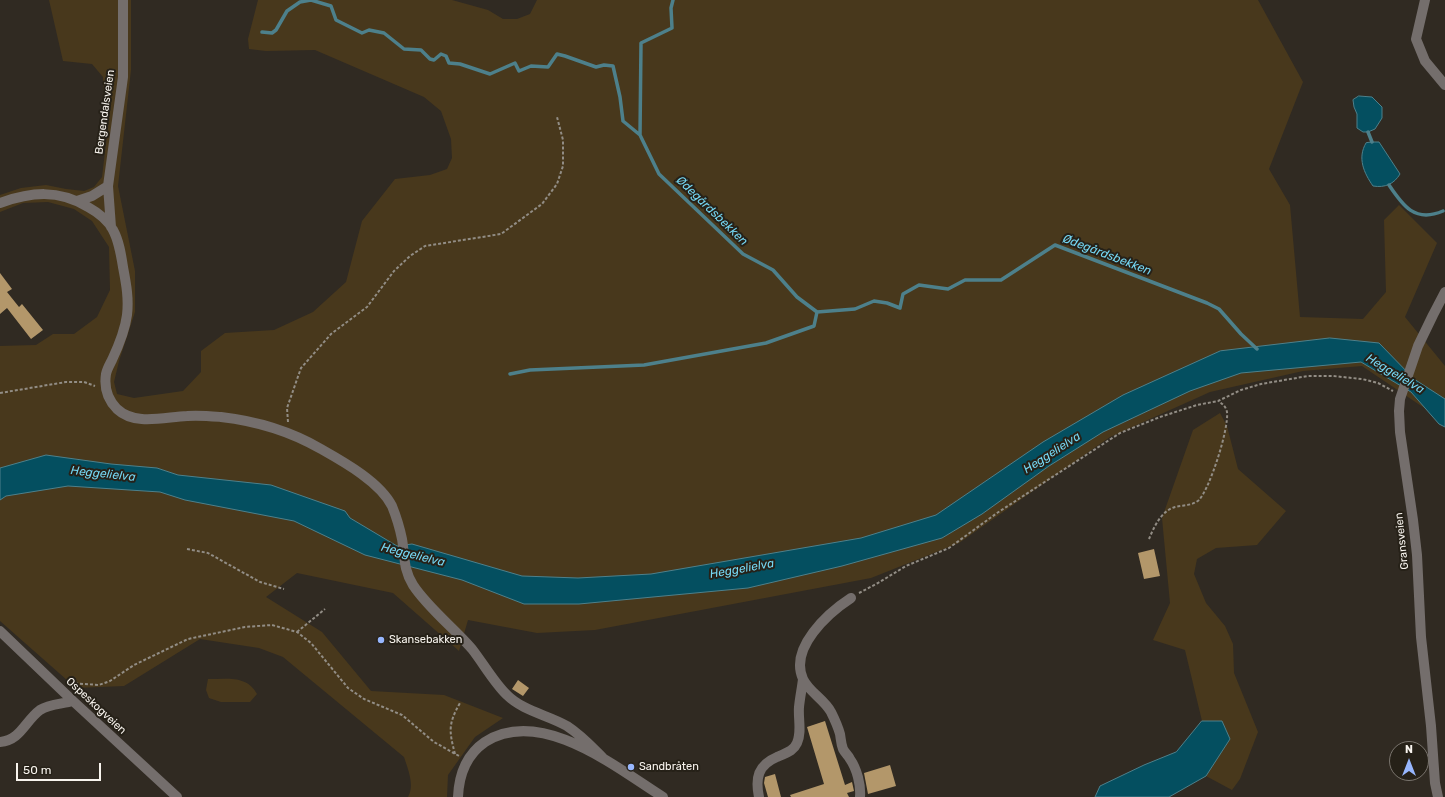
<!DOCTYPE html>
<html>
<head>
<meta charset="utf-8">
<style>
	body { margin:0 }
	#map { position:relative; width:1445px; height:797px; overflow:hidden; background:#302a22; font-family:Rubik,sans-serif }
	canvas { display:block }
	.north { position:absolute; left:1389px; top:741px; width:40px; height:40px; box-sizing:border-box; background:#262118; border:1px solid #7a756e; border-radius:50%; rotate:0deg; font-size:11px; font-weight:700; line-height:16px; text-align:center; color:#f8f4ee }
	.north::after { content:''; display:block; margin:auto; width:14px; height:18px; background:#97b6fd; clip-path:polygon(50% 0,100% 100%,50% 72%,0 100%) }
	.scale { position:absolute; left:16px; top:763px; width:85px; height:18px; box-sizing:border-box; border:2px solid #f8f4ee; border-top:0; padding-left:5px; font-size:12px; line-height:14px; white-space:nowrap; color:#f8f4ee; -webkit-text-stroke:3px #262118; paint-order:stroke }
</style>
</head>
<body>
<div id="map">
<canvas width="1445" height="797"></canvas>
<div class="north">N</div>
<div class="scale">50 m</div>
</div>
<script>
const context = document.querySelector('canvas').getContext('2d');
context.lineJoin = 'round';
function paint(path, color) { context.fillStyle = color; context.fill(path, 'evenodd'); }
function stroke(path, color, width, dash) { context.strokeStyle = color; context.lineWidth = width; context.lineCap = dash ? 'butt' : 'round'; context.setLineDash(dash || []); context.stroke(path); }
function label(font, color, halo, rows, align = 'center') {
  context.font = font + ' Rubik,sans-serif'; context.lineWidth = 4; context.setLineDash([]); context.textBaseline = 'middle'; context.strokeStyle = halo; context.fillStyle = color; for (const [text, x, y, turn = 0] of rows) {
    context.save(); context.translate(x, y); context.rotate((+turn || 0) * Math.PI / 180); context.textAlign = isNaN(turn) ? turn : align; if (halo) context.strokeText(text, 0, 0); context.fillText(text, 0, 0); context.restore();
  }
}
paint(new Path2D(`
	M 49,0 L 131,0 L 131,70 L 118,186 L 135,271 L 135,312 L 119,361 L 114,382 L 117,394 L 134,398 L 183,391 L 201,372 L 201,351 L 225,333 L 274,330 L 313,312 L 346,282 L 362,221 L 395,179 L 430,175 L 447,169 L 452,158 L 451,139 L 441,111 L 424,97 L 315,50 L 266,51 L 249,49 L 248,39 L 258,0 L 452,0 L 488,10 L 503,19 L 517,19 L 530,14 L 537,0 L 1258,0 L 1303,82 L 1269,169 L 1290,205 L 1300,317 L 1363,319 L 1386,292 L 1384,220 L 1399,205 L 1437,243 L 1405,317 L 1445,366 L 1445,422 L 1362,366 L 1303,371 L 1210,392 L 1110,437 L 959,543 L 871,578 L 595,630 L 537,633 L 468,620 L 459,651 L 393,593 L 297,573 L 266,597 L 322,632 L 371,691 L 444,695 L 503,718 L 475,737 L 448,775 L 447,797 L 408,797 C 415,786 408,769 404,757 L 283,657 L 259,648 L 200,639 L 124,686 L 76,688 L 0,621 L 0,346 L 36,345 L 53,334 L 74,334 L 97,317 L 110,290 L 109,247 L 92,221 L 74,209 L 48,202 L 23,203 L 0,212 L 0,195 L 21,188 L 46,185 L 66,189 L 84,191 L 94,187 L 102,177 L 109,118 L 104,95 L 103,77 L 92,64 L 63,61 Z
	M 1220,413 L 1227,426 L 1238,469 L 1286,511 L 1257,545 L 1216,548 L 1197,559 L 1194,574 L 1206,603 L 1225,626 L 1233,644 L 1234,673 L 1258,732 L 1240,779 L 1232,790 L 1206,776 L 1230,739 L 1222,721 L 1202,721 L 1185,650 L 1153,640 L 1170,603 L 1162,518 L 1193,430 Z
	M 208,679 C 227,679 247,675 257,694 L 250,702 L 221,702 L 209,698 L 206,690 Z`), '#48381c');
const water = new Path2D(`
	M 1359,96 L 1372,97 L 1382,107 L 1382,118 L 1375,129 L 1368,132 L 1363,132 L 1357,128 L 1357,114 L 1354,107 L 1353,100 Z
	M 1372,142 L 1379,142 L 1400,174 C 1394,184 1385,188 1373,186 C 1364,173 1357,158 1366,143 Z
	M 1330,338 L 1379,343 L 1414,379 L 1445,399 L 1445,427 L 1439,424 L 1411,392 L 1361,362 L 1241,373 L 1190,391 L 1103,432 L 1049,466 L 982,514 L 942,538 L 842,566 L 748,588 L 579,604 L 524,604 L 462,580 L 365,555 L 294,521 L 185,500 L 160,492 L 68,486 L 6,496 L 0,500 L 0,468 L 46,455 L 111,464 L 157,468 L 178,475 L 271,485 L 345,511 L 350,518 L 397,546 L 412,544 L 522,576 L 578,578 L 651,574 L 861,538 L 936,515 L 1043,442 L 1123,395 L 1220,351 Z
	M 1202,721 L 1222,721 L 1230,739 L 1206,776 L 1169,797 L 1095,797 L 1100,786 L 1144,765 L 1176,752 Z`);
paint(water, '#044f60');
stroke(water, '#4d808b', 1);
stroke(new Path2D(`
	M 262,32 L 272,33 L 276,30 L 287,11 L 300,2 L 311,0 L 331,6 L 336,20 L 362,33 L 369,30 L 384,33 L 404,49 L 421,50 L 430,59 L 434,60 L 441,54 L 446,56 L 449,63 L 460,64 L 490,74 L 515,63 L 519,71 L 531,66 L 548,67 L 557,54 L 565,56 L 596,67 L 604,65 L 613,66 L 620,97 L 623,121 L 640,135 L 659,174 L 743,254 L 773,270 L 797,297 L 817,312 L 855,309 L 874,301 L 887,303 L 900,308 L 903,294 L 919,285 L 948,289 L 965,280 L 1001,280 L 1055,245 L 1207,303 L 1219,309 L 1241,334 L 1257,349
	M 1368,132 L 1372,142
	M 640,135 L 641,43 L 672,28 L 671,8 L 673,0
	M 1389,185 C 1403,206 1415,223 1443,211
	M 510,374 L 530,370 L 644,365 L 766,343 L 814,326 L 817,312`), '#4d808b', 3.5);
paint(new Path2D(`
	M 0,273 L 12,289 L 7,292 L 19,307 L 22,304 L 43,330 L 31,339 L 7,308 L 0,314 Z
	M 1154,549 L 1160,576 L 1144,579 L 1138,553 Z
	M 518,680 L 529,688 L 523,696 L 512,689 Z
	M 825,721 L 845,785 L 852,782 L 854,791 L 847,793 L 849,797 L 791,797 L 790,795 L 824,784 L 807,727 Z
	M 890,765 L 896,786 L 868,794 L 864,773 Z
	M 775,774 L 781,797 L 768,797 L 764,783 L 765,777 Z`), '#b3976a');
stroke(new Path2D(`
	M 0,393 L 66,382 L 84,382 L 95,386
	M 288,422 L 287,408 L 301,368 L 331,334 L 367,307 L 394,271 L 410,256 L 425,246 L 501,234 L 542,204 L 557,184 L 563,166 L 563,140 L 557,117
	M 1149,539 C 1154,527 1161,511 1175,507 C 1183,505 1192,506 1199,500 C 1210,488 1229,429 1227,412 C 1226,407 1223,404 1218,401
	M 187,549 L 208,553 L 260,582 L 284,589
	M 859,593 L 878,583 L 906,566 L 949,548 L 997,513 L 1120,433 L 1160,417 L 1197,405 L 1218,401 L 1241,390 L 1261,384 L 1308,376 L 1333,376 L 1362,379 L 1378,383 L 1393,391
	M 297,632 L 325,609
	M 70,683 L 99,685 L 110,681 L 134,665 L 188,639 L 245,627 L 272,625 L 297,632 L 311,643 L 348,688 L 364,699 L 402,715 L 434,742 L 459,756
	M 455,754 C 449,731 448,724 460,703`), '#928d85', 2, [3, 2]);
stroke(new Path2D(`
	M 1425,0 L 1416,39 L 1425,61 L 1445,85
	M 77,201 L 92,196 L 108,186
	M 0,203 C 31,192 58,189 88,207 C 97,212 108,220 113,230 C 119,241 121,254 123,267 C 126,283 129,298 127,315 C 125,331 119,345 112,360 C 110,364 107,369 106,374 C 104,387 107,399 117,409 C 135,426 164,417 187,416 C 198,415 209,416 221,417 C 256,421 290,431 321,449 C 344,462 380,482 392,506 C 396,516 400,529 402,539 C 405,556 403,569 413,585 C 428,608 454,628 472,649 C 483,663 495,684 507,695 C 523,711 548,715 567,726 C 581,735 591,746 603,758
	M 111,227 L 108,186 L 123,77 L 123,0
	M 851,598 C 828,613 789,648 803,679 C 809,692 824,699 831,712 C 834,718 838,727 840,734 C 841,740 841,744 843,749 C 845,753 848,755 850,759 C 857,769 861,785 860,797
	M 0,631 L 73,701 L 177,797
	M 0,742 C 21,740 25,721 40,710 C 49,704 62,704 73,701
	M 458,797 C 459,774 466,755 485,742 C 541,706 617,768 663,797
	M 759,797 C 755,778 758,765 777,757 C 785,753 793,752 797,743 C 802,732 798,719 799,707 C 800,697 802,688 803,679
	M 1438,797 L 1435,783 L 1431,726 L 1421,637 L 1417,555 L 1413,520 L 1400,432 L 1399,411 L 1400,399 L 1418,346 L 1433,315 L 1445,292`), '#746e6c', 10);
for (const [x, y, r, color] of [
	[381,640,4,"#97b6fd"],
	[631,767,4,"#97b6fd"]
]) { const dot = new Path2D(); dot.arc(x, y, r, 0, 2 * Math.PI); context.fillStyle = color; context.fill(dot); stroke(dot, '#262118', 1.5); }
label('11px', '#f8f4ee', '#262118', [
	["Bergendalsveien",105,112,-82],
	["Gransveien",1402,541,-96],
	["Ospeskogveien",96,706,43]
]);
label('11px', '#f8f4ee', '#262118', [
	["Skansebakken",389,640],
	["Sandbråten",639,767]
], 'left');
label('italic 12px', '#75d7f3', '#262118', [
	["Ødegårdsbekken",712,211,44],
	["Ødegårdsbekken",1107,255,21],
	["Heggelielva",1395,374,31],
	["Heggelielva",1052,453,-33],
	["Heggelielva",103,474,6],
	["Heggelielva",413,555,14],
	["Heggelielva",742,569,-10]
]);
</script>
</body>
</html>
